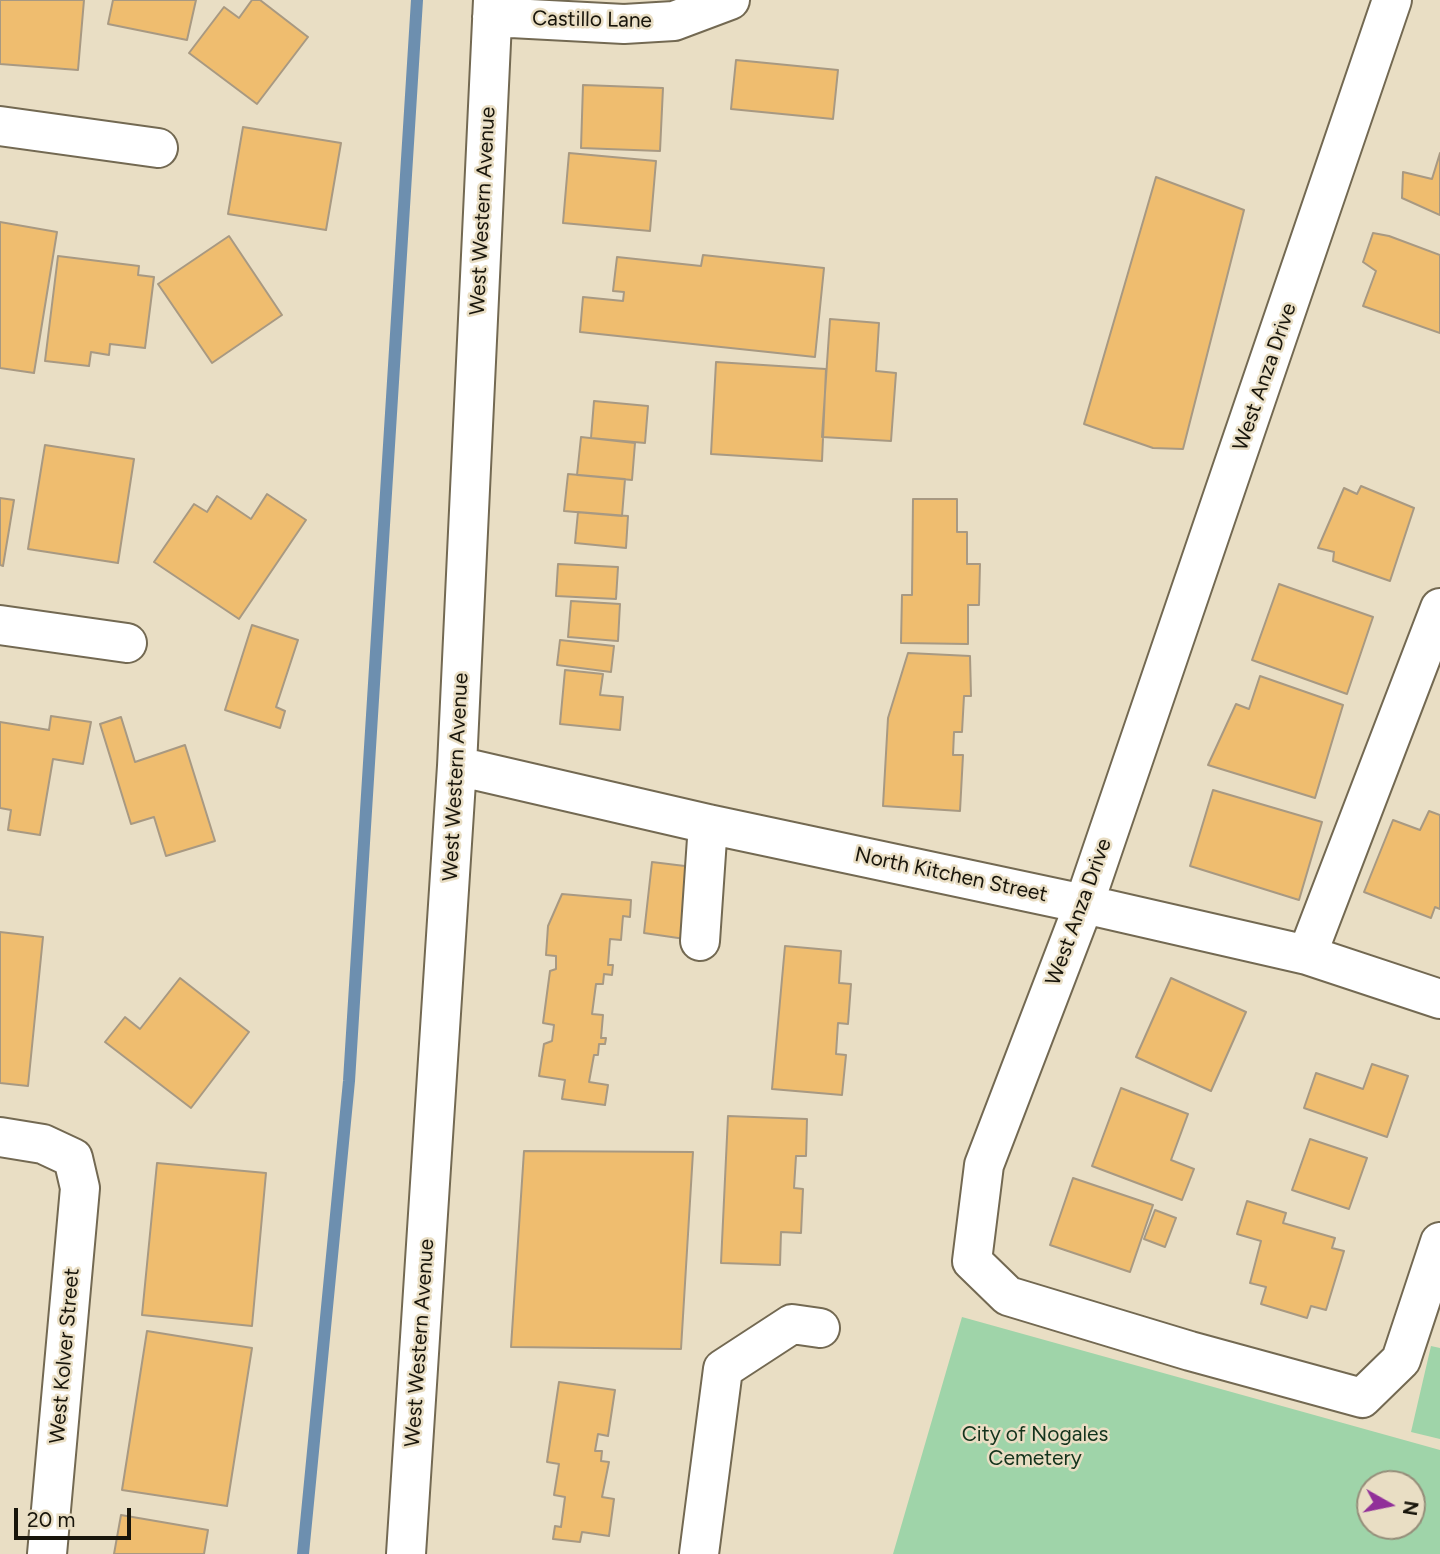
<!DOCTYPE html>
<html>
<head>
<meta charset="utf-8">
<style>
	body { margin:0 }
	#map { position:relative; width:1440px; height:1554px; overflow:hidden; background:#e9dec4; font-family:Figtree,sans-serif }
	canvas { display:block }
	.north { position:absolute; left:1356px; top:1470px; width:70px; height:70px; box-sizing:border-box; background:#e9dec4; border:2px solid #958e7a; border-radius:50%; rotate:99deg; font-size:19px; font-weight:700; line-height:28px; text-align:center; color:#18150b }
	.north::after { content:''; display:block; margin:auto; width:24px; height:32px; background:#913099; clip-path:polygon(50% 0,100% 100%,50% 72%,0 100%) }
	.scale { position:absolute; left:14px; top:1508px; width:117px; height:32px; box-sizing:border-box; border:4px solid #18150b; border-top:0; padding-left:9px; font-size:21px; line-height:24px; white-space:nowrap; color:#18150b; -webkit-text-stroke:5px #e9dec4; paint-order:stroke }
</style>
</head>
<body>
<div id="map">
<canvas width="1440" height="1554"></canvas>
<div class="north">N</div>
<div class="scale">20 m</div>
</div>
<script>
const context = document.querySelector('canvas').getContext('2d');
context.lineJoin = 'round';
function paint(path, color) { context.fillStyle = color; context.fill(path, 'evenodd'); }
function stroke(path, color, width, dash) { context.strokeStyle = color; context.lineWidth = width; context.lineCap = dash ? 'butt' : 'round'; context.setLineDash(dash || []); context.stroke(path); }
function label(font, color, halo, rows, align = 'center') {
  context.font = font + ' Figtree,sans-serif'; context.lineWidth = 5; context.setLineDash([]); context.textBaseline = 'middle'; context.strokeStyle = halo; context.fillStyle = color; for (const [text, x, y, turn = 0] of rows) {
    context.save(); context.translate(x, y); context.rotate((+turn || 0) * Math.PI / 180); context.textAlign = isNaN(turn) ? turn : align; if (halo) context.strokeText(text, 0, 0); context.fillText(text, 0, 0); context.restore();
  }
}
paint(new Path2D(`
	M 962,1317 L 1440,1450 L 1440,1554 L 893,1554 ZM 1412,1484 L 1412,1526 L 1370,1526 L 1370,1484 Z
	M 1431,1346 L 1440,1348 L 1440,1439 L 1411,1432 Z`), '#9fd4a9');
stroke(new Path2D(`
	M 303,1554 L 349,1081 L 417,0`), '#6d8faf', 12);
const building = new Path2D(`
	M 0,0 L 84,0 L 78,70 L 0,64 Z
	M 113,0 L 196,0 L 187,40 L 108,24 Z
	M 252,0 L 260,0 L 308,37 L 257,104 L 189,53 L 224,7 L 239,18 Z
	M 736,60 L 838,70 L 833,119 L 731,109 Z
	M 583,85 L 663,88 L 660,151 L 581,148 Z
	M 243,127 L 341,143 L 326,230 L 228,214 Z
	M 569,153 L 656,161 L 650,231 L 563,223 Z
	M 1440,153 L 1440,215 L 1402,198 L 1403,172 L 1432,179 Z
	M 1156,177 L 1244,210 L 1183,449 L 1153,448 L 1084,424 Z
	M 0,222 L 57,232 L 34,373 L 0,368 Z
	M 1373,233 L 1389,236 L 1440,255 L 1440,333 L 1363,306 L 1376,271 L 1363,262 Z
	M 229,236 L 282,315 L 212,363 L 158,284 Z
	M 703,255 L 824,268 L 815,357 L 580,332 L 583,297 L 623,301 L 624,292 L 613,291 L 617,257 L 701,266 Z
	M 58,256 L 139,266 L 138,275 L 154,277 L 145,348 L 110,344 L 109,355 L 91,352 L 89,366 L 45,361 Z
	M 830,319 L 879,323 L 876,371 L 896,373 L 891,441 L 822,437 Z
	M 716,362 L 826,369 L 822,461 L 711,454 Z
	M 594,401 L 648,406 L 645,443 L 591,438 Z
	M 581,437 L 635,443 L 632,480 L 577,475 Z
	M 45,445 L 134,459 L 118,563 L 28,549 Z
	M 568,474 L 625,479 L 622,516 L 564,511 Z
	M 1361,486 L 1414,508 L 1390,581 L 1333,561 L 1334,552 L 1318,548 L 1344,488 L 1357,494 Z
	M 267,494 L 306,520 L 239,619 L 154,562 L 194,504 L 207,512 L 217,496 L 251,519 Z
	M 0,498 L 14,500 L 3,566 L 0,565 Z
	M 913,499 L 957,499 L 957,532 L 967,532 L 967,564 L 980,564 L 979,605 L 968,605 L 968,644 L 901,643 L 902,595 L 912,595 Z
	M 578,512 L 628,516 L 626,548 L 575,543 Z
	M 558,564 L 618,567 L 616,599 L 556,596 Z
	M 1279,584 L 1373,617 L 1347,694 L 1252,660 Z
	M 571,601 L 620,604 L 618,641 L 568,637 Z
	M 252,625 L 298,640 L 276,707 L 285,711 L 280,728 L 225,710 Z
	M 560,640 L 614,646 L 611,672 L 557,665 Z
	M 908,653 L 970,656 L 971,696 L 964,696 L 962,732 L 954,732 L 953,755 L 963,755 L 960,811 L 883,806 L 888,718 Z
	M 565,670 L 603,674 L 600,695 L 623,697 L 620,730 L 560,724 Z
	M 1260,676 L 1343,705 L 1315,798 L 1208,765 L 1236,704 L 1249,709 Z
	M 51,716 L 91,722 L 83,764 L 53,759 L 40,835 L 8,830 L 11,810 L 0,808 L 0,722 L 49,730 Z
	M 121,717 L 135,762 L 185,745 L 215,841 L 166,856 L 154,817 L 131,824 L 100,724 Z
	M 1213,790 L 1322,822 L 1299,900 L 1190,866 Z
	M 1429,811 L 1440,815 L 1440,909 L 1435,907 L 1431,918 L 1364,892 L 1393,820 L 1420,830 Z
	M 652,862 L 693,867 L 685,939 L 644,933 Z
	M 562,894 L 631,900 L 630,917 L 623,916 L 621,940 L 610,939 L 608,965 L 613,965 L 612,975 L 604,974 L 603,984 L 596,984 L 592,1014 L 603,1015 L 601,1038 L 606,1038 L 605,1044 L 599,1044 L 598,1055 L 594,1055 L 589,1082 L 608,1085 L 605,1105 L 562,1099 L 565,1080 L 539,1076 L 544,1044 L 552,1041 L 554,1025 L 543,1023 L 550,971 L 556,969 L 556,956 L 546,955 L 548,926 Z
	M 0,932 L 43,937 L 28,1086 L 0,1083 Z
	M 785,946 L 841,951 L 839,983 L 851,984 L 848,1024 L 838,1023 L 836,1054 L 846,1055 L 842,1095 L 772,1089 Z
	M 180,978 L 249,1032 L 191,1108 L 105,1042 L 125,1017 L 140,1029 Z
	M 1171,978 L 1246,1012 L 1211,1091 L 1136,1057 Z
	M 1372,1064 L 1408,1076 L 1387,1137 L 1304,1108 L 1316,1073 L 1363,1089 Z
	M 1121,1088 L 1188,1114 L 1171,1160 L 1194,1169 L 1182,1200 L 1092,1166 Z
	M 728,1116 L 807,1119 L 806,1156 L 796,1156 L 794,1188 L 803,1189 L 801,1233 L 781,1232 L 780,1265 L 721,1263 Z
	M 1310,1139 L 1367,1158 L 1349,1209 L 1292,1190 Z
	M 524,1151 L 693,1152 L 681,1349 L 511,1347 Z
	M 157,1163 L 266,1173 L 252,1326 L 142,1315 Z
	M 1073,1178 L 1153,1205 L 1130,1272 L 1050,1245 Z
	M 1247,1201 L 1286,1213 L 1283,1223 L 1335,1238 L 1332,1248 L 1344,1251 L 1326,1310 L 1311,1306 L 1307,1318 L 1261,1304 L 1266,1287 L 1250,1283 L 1261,1241 L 1237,1234 Z
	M 1155,1210 L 1176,1218 L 1165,1247 L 1144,1239 Z
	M 147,1331 L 252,1348 L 227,1506 L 122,1490 Z
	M 559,1382 L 615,1390 L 608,1436 L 598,1434 L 595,1451 L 602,1451 L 601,1461 L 609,1462 L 602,1497 L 614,1499 L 609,1536 L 582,1532 L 580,1542 L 553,1539 L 555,1526 L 561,1527 L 565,1497 L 554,1495 L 559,1464 L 547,1462 Z
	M 121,1515 L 208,1530 L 204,1554 L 114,1554 Z`);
paint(building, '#efbd6f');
stroke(building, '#a89982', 2);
const minor = new Path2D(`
	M 1392,0 L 1084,904 L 984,1165 L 972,1261 L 1008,1296 L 1190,1351 L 1362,1398 L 1401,1360 L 1440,1242
	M 492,17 L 624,24 L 674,21 L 730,0
	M 0,126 L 158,148
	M 0,625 L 127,643
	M 457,766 L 708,824 L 1084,904 L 1307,955 L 1440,999
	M 700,941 L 708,824
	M 1307,955 L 1440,608
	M 0,1137 L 43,1144 L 73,1158 L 80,1188 L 47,1554
	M 406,1554 L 457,766 L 493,0
	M 699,1554 L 723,1369 L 792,1324 L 820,1328`);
stroke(minor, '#736952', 42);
stroke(minor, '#fff', 38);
label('21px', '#18150b', '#e9dec4', [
	["Castillo Lane",592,20,1],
	["West Western Avenue",483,211,-87],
	["West Anza Drive",1265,377,-71],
	["West Western Avenue",456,777,-87],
	["North Kitchen Street",951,875,12],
	["West Anza Drive",1079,912,-70],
	["West Western Avenue",420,1343,-86],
	["West Kolver Street",65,1356,-85]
]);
label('21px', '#13331c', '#e9dec4', [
	["City of Nogales",1035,1435],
	["Cemetery",1035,1459]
]);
</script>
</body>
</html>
